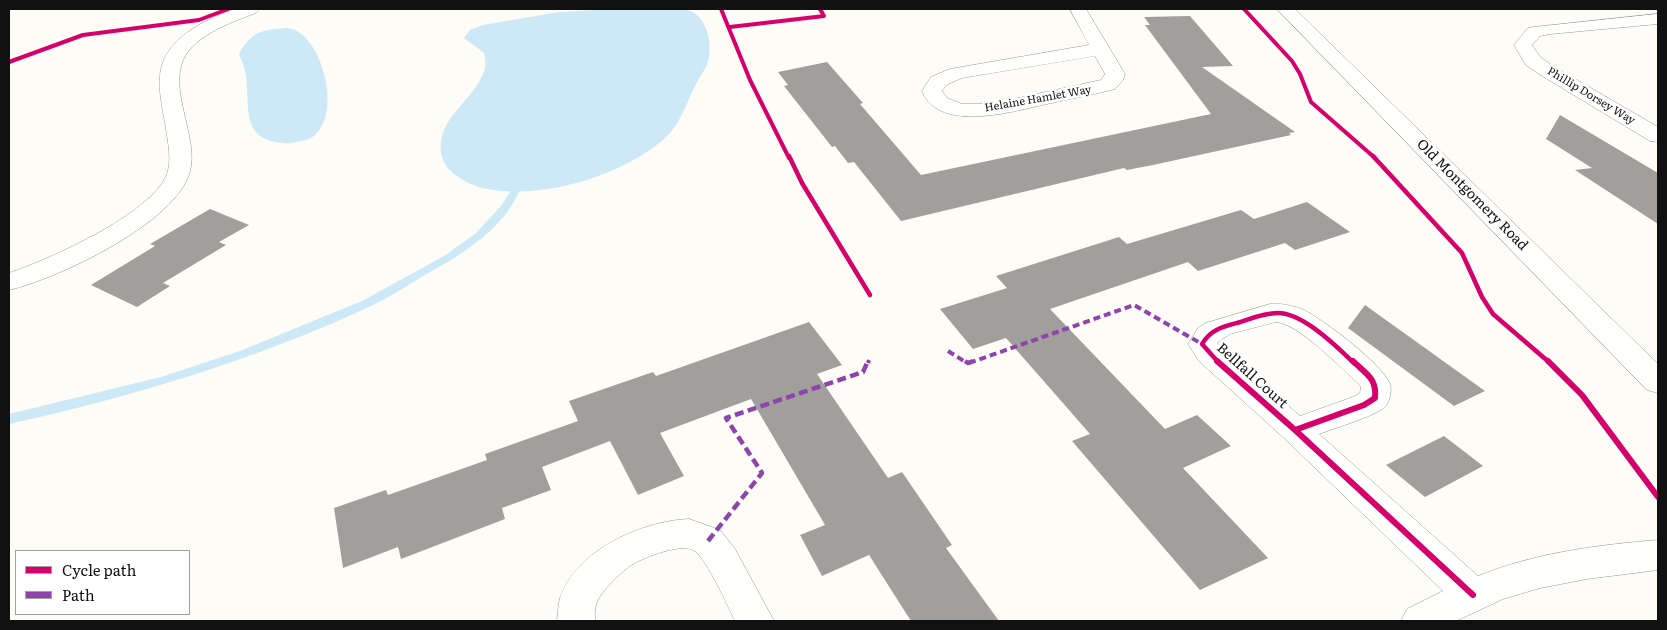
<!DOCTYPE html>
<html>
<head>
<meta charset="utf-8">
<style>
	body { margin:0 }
	#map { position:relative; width:1667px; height:630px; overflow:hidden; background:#fdfcf7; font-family:Literata,serif }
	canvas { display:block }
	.frame { position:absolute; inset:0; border:10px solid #111; pointer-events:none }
	.legend { position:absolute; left:15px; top:550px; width:175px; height:65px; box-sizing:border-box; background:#fff; border:1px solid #a0a0a0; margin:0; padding:6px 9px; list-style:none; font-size:15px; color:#111 }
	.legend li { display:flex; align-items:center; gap:10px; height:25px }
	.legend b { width:25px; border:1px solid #a0a0a0 }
</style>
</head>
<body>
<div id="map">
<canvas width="1667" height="630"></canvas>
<div class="frame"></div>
<ul class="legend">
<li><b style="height:6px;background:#d6006c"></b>Cycle path</li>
<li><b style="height:6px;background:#8e44ad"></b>Path</li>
</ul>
</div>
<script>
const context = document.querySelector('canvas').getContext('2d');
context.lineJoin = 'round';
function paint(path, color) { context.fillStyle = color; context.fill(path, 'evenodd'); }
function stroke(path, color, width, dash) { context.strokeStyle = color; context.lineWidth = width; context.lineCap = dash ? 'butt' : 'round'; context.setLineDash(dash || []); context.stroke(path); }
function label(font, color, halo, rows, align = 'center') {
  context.font = font + ' Literata,serif'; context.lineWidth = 5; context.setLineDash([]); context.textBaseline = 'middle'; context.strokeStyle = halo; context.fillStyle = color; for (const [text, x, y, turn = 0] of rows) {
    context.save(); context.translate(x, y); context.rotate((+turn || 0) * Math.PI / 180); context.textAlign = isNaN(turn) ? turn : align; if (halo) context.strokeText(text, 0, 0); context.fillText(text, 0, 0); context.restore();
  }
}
paint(new Path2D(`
	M 614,9 C 633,9 674,5 690,11 C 706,17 712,41 709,57 C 708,66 700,76 696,84 C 686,103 681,124 664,139 C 620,177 539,201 482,188 C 467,184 443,171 441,153 C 436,116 477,100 485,68 C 486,64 485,57 484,53 L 464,38 L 470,30 L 483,25 L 559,12 Z
	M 288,28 C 322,33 342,112 315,135 C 310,140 298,142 290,143 C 281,144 265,141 258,134 C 244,121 249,93 246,75 C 245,68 242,61 239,54 C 252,30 263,30 288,28 Z`), '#cde8f7');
paint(new Path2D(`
	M 519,174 L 524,177 C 512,227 459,256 418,279 C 402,289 386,299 369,307 C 254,360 132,397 9,424 L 9,414 L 161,377 L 240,351 L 362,301 L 444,256 L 475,234 L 501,206 L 511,190 L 514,177 Z`), '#cde8f7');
paint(new Path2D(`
	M 1190,16 L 1233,66 L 1202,67 L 1295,132 L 1289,133 L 1291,135 L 1153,165 L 1127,170 L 1124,168 L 901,221 L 854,162 L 848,163 L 835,146 L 832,147 L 784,86 L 788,85 L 778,72 L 827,62 L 863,103 L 860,104 L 921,175 L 1211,114 L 1145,25 L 1150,25 L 1144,17 Z
	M 1560,115 L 1658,173 L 1658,224 L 1575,170 L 1592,168 L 1546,139 Z
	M 1307,202 L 1350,232 L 1295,250 L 1285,243 L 1198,271 L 1188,262 L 1050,309 L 1165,429 L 1197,415 L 1231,446 L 1183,468 L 1268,558 L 1200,590 L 1072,441 L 1090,434 L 1006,338 L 973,349 L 940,309 L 1007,288 L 996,276 L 1119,237 L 1127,244 L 1241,210 L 1254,219 Z
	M 210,209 L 249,225 L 219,242 L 226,245 L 163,283 L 170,286 L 137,307 L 91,285 L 155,246 L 150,244 Z
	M 1365,305 L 1485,391 L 1454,406 L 1348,328 Z
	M 809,322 L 842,365 L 817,374 L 888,478 L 902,472 L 952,545 L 946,548 L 999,621 L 911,621 L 869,555 L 822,576 L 800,535 L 825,525 L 751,399 L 660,433 L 684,476 L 638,495 L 610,441 L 542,467 L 551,490 L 502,508 L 505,519 L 401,559 L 398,547 L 343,568 L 334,508 L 386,490 L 388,495 L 487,460 L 485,454 L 578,421 L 569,401 L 653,372 L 656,376 Z
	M 1444,436 L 1483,466 L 1425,497 L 1386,465 Z`), '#a19f9c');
const minor = new Path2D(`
	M 235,9 L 259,9 L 256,13 C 232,22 188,37 181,66 C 176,85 183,107 187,126 C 190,140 194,156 190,171 C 178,222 57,279 9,290 L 9,273 C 48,260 152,214 167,174 C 172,160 168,143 166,129 C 163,109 156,85 162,65 C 172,34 208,19 235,9 Z
	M 1070,9 L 1086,9 L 1125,74 L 1123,80 L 1115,89 C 1092,95 1069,99 1047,104 C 1014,111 939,134 922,91 L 931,77 L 950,69 L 1089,45 ZM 1095,56 L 1105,74 L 1101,80 L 991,104 L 962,104 L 947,98 L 942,91 L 946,85 L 962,78 Z
	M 1277,9 L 1295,9 L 1658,364 L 1658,393 L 1647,390 Z
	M 1658,14 L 1658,24 L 1550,34 L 1540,36 L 1532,45 L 1540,57 L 1553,66 L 1658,127 L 1658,142 L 1650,141 L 1539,74 L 1526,65 L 1514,45 L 1528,28 L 1534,27 Z
	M 1270,304 C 1282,303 1294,306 1304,310 C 1325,321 1381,363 1390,384 C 1392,390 1390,400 1386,406 C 1376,416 1335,428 1319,434 L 1478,576 C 1535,553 1597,545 1658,540 L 1658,570 L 1587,579 L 1540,588 L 1503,599 L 1456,621 L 1401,621 L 1407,609 L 1443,591 L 1284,438 L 1199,361 L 1188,344 L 1198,328 L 1206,323 ZM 1276,322 C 1298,323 1341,368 1359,384 L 1361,387 L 1360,393 L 1353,397 L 1300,416 L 1217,343 L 1230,334 Z
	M 689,519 L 720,530 L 735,549 L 774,621 L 735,621 C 728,606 707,560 695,551 C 683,542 645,557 633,564 C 623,570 601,591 597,602 C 594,608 595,615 595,621 L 557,621 C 558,614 558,605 560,598 C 576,550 642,521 689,519 Z`);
stroke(minor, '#979795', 1);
paint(minor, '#fffffe');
stroke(new Path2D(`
	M 948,351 L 967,363
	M 868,363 L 869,360
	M 969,363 L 1134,305 L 1202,344`), '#8e44ad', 4, [7, 4]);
stroke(new Path2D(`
	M 965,361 L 968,363 L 973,361
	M 708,541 L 762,473 L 726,418 L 863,372 L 868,361`), '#8e44ad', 4.5, [9, 4.5]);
stroke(new Path2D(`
	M 721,9 L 750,80 L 789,158
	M 1244,9 L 1292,61 L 1300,74 L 1311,102 L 1375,158
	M 730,27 L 824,16 L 820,9
	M 9,62 L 83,35 L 199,20 L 228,9`), '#d6006c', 4);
stroke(new Path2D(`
	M 789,156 L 802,183 L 870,295
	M 1373,156 L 1462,253 L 1482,297 L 1493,314 L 1550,363
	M 1219,363 L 1202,344 C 1210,330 1222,327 1237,323 C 1250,319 1263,313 1278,313 C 1303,313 1336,346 1354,363`), '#d6006c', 4.5);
stroke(new Path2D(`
	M 1217,361 L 1295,430
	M 1548,361 L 1582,395 L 1658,497
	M 1295,430 L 1473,595
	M 1295,430 L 1364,405 L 1375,398 C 1377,378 1366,374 1353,361`), '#d6006c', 6);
label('11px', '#111', '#fff', [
	["Phillip Dorsey Way",1591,96,31],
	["Helaine Hamlet Way",1038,99,-10]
]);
label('14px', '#111', '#fff', [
	["Old Montgomery Road",1472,195,45],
	["Bellfall Court",1252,376,42]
]);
</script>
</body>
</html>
